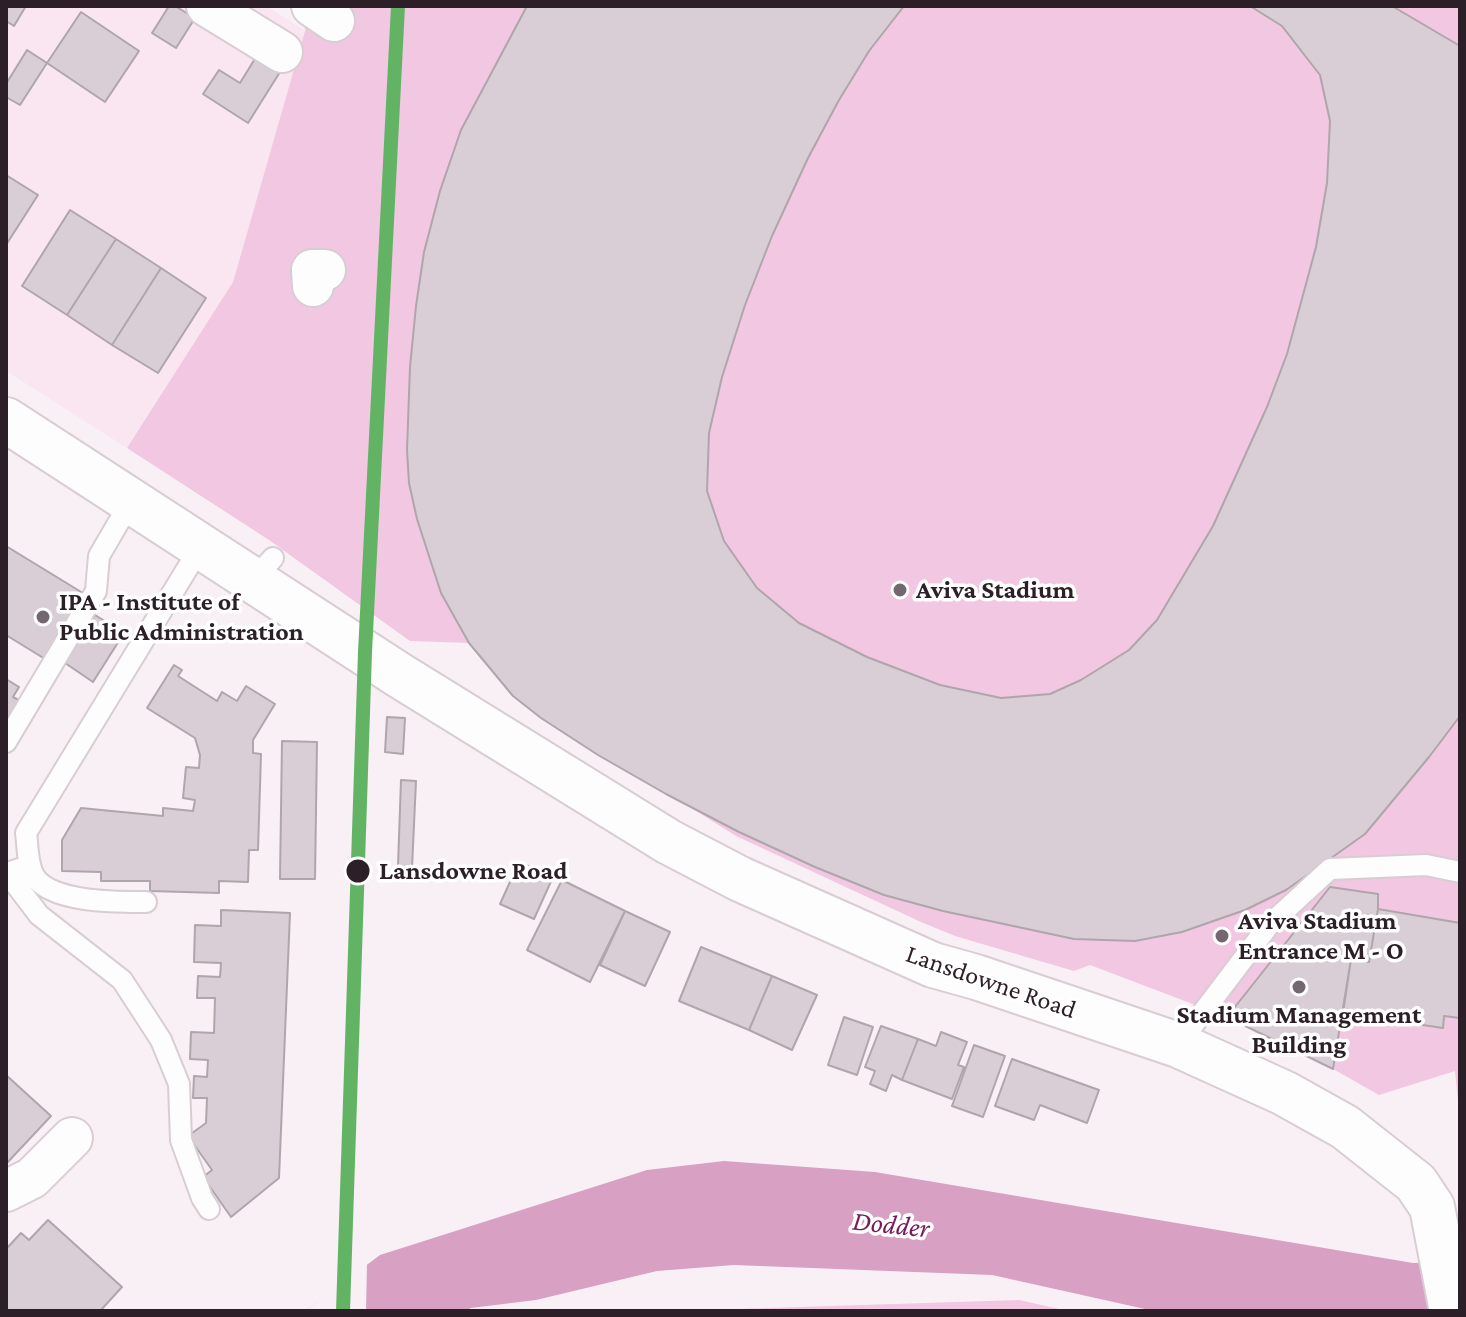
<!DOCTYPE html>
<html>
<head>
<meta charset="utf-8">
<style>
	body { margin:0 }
	#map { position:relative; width:1466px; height:1317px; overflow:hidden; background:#f8f0f5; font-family:"Crimson Pro",serif }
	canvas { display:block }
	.frame { position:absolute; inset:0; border:8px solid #2c1f27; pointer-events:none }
</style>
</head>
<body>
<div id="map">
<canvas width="1466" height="1317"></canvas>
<div class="frame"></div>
</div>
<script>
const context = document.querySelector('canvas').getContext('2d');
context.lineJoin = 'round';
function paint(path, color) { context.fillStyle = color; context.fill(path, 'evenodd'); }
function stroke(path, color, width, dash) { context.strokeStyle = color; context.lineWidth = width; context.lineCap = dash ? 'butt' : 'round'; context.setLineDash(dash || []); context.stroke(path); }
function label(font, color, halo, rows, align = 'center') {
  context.font = font + ' "Crimson Pro",serif'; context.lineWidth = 7; context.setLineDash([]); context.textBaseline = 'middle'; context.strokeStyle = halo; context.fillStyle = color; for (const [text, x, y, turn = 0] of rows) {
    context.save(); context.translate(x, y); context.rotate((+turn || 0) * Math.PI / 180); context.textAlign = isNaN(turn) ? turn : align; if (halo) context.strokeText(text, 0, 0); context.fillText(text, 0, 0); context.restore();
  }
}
paint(new Path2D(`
	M 6,6 L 267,6 L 305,31 L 233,282 L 127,448 L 6,371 Z`), '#f9e6f1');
paint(new Path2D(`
	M 308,6 L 1460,6 L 1460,1119 L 1455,1071 L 1379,1095 L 1333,1069 L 1227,1017 L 1090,965 L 1074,971 L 955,936 L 921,922 L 736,836 L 513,696 L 469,643 L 410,641 L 269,540 L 127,448 L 233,282 L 305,31 Z
	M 1019,1300 L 1068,1311 L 739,1309 Z`), '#f1c7e1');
paint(new Path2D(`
	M 724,1161 L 875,1172 L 1413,1263 L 1460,1261 L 1460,1311 L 1154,1311 L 992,1275 L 734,1265 L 657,1271 L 536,1300 L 471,1308 L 465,1311 L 305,1311 L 380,1255 L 647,1170 Z`), '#d8a0c3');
paint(new Path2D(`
	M 367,1263 L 366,1311 L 305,1311 L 331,1291 Z`), '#f8f0f5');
const building = new Path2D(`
	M 6,6 L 26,6 L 14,26 L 6,21 Z
	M 169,6 L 175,6 L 195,18 L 176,48 L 152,33 Z
	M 527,6 L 904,6 L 869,51 L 839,100 L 808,158 L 772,236 L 745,305 L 722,377 L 709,433 L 707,491 L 724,541 L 757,588 L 799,623 L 867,657 L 940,685 L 1001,698 L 1050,694 L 1081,680 L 1129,650 L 1157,620 L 1213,526 L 1267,407 L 1287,354 L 1316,247 L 1327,183 L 1330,121 L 1320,75 L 1282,26 L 1250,6 L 1392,6 L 1460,46 L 1460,716 L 1429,757 L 1365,834 L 1286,890 L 1245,910 L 1182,932 L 1135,941 L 1074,939 L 943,911 L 884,895 L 815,867 L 739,832 L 666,794 L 598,755 L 541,718 L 513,696 L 469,643 L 441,593 L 417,519 L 409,483 L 407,450 L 410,367 L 416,306 L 424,252 L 440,191 L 461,130 Z
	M 81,12 L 139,51 L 105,102 L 47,63 Z
	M 27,50 L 47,63 L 20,105 L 6,97 L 6,84 Z
	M 256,57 L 280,72 L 248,123 L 203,94 L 219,70 L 240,83 Z
	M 6,175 L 38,195 L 6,245 Z
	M 70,210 L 116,239 L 67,315 L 22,286 Z
	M 116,239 L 161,268 L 112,345 L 67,315 Z
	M 161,268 L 206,298 L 158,373 L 112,345 Z
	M 6,546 L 91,598 L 45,659 L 6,635 Z
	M 95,615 L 124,633 L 93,682 L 65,663 Z
	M 174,665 L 182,670 L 178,676 L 217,701 L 222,692 L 237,701 L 246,686 L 275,704 L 253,740 L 253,753 L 261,754 L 258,850 L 249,850 L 248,882 L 219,881 L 219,893 L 150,891 L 150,881 L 101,881 L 101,872 L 62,871 L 62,840 L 81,808 L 163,816 L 163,808 L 193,811 L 195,800 L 183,798 L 186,767 L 199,768 L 200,755 L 195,738 L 147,708 Z
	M 6,679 L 19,687 L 13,697 L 24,703 L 6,733 Z
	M 387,717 L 405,718 L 403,754 L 385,752 Z
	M 282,741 L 317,742 L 315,879 L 280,879 Z
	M 401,780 L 416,781 L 412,868 L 398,866 Z
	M 519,862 L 553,877 L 534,919 L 500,904 Z
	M 562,880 L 625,911 L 590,982 L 527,950 Z
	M 1330,887 L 1378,894 L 1378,909 L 1369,962 L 1351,959 L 1333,1069 L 1227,1017 Z
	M 1378,909 L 1460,923 L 1460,1018 L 1444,1016 L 1443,1028 L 1343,1013 L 1351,959 L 1369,962 Z
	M 221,910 L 290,913 L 279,1178 L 231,1217 L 203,1177 L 212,1170 L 188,1136 L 206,1123 L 207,1098 L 193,1098 L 194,1076 L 207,1077 L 208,1060 L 190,1059 L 191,1032 L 214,1033 L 215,998 L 197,998 L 198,976 L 220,977 L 221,963 L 194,962 L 195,925 L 221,926 Z
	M 625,911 L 670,932 L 645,986 L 600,965 Z
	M 701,947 L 772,976 L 749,1030 L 679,1001 Z
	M 772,976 L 817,995 L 792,1050 L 749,1030 Z
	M 844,1017 L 873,1027 L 857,1075 L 828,1065 Z
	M 881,1026 L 918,1039 L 902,1080 L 892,1075 L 886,1091 L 870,1084 L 875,1071 L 865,1067 Z
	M 941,1032 L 967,1042 L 958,1065 L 964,1067 L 952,1099 L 902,1080 L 918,1039 L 936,1046 Z
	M 974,1045 L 1005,1056 L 983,1117 L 952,1106 Z
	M 1012,1059 L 1099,1090 L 1087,1123 L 1040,1105 L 1034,1120 L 995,1106 Z
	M 6,1075 L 51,1116 L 6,1164 Z
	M 48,1220 L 122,1287 L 100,1311 L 6,1311 L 6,1249 L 21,1233 L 29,1240 Z`);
paint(building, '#d9ced5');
stroke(building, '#afa5ab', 2);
const lane = new Path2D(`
	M 253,580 L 273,558
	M 6,742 L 96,591 L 99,556 L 131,501
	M 29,866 L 7,873 L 39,915 L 122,980 L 161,1040 L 179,1084 L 181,1140 L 202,1198 L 209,1209
	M 146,902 C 118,902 51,903 34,876 C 27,863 28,847 26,833 L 201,546
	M 1178,1045 L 1269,925 L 1330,869 L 1426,865 L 1460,872`);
const street = new Path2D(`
	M 207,6 L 282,52
	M 312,6 L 334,21
	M 313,286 L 312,270 L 325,270
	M 6,1191 L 32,1178 L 72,1138`);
const secondary = new Path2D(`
	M 6,420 L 399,675 L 669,842 L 740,879 L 933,965 L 976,977 L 1178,1045 L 1284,1093 L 1345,1127 L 1416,1183 L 1432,1207 L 1452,1311`);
stroke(lane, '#d8cdd3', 24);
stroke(street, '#d8cdd3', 44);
stroke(secondary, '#d8cdd3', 48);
stroke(lane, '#fefdfe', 20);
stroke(street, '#fefdfe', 40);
stroke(secondary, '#fefdfe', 44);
stroke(new Path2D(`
	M 343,1311 L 365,652 L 398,6`), '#62b464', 14);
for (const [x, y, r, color] of [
	[900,590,8,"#73686f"],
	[43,617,8,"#73686f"],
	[358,871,13,"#2c1f27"],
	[1222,936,8,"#73686f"],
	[1299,987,8,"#73686f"]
]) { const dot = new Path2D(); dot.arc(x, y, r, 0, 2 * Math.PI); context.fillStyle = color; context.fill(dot); stroke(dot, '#fff', 3); }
label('bold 26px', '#2c1f27', '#fff', [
	["Aviva Stadium",916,590],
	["IPA - Institute of",59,602],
	["Public Administration",59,632],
	["Aviva Stadium",1238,921],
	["Entrance M - O",1238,951],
	["Stadium Management",1299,1015,"center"],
	["Building",1299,1045,"center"]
], 'left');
label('bold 26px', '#2c1f27', '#fff', [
	["Lansdowne Road",379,871]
], 'left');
label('26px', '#2c1f27', '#fff', [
	["Lansdowne Road",991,982,19]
]);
label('italic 28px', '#751b5a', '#fff', [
	["Dodder",891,1225,6]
]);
</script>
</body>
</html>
